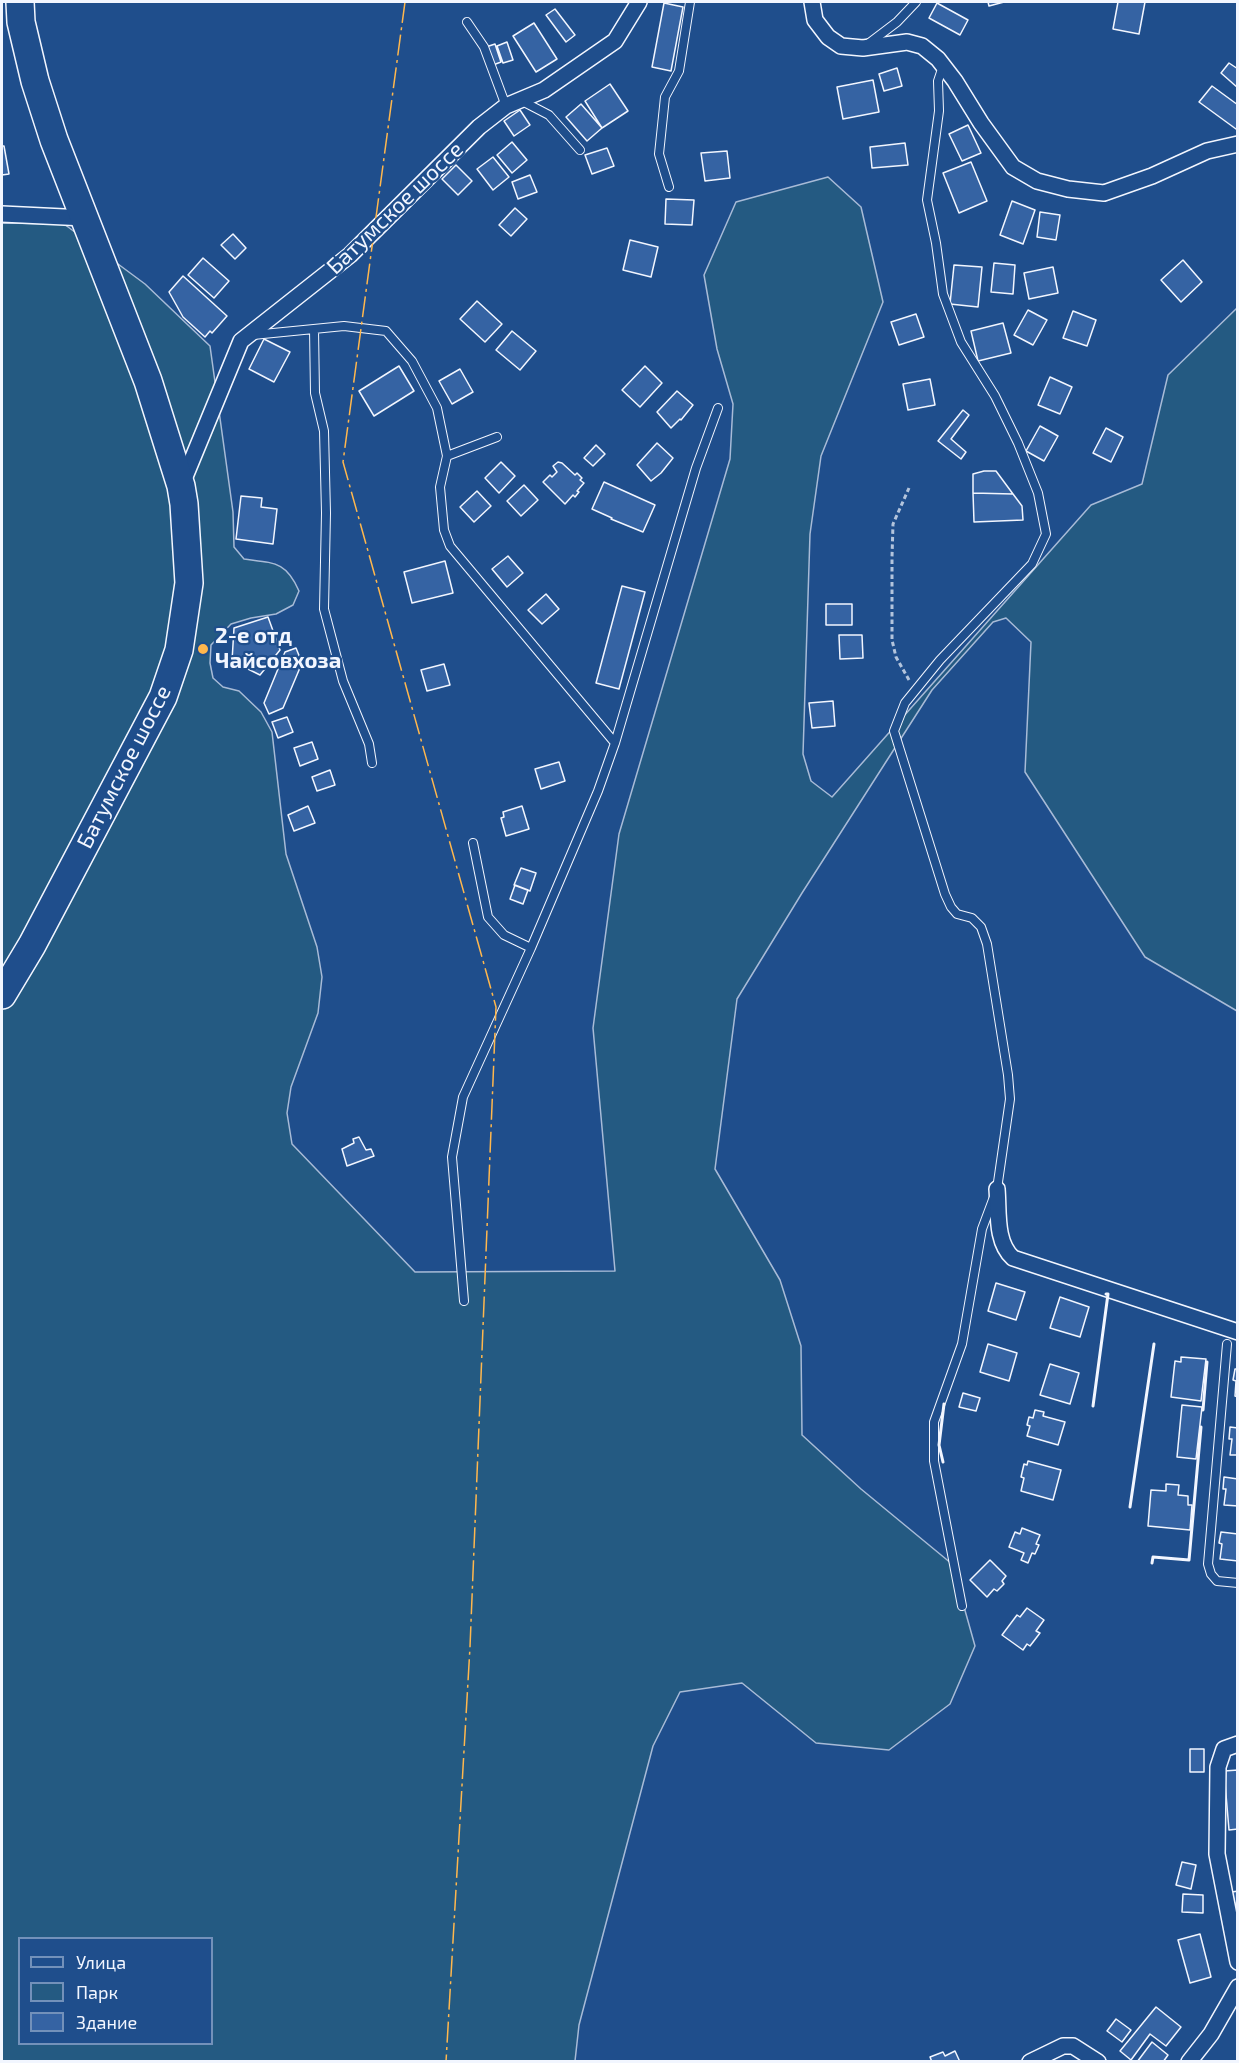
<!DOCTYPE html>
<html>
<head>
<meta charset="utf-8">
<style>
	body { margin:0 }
	#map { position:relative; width:1239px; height:2063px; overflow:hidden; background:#1f4e8c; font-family:"Exo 2",sans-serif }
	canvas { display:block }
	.frame { position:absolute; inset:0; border:3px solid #f2f6ff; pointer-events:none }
	.legend { position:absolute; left:18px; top:1937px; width:195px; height:108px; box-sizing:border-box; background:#1f4e8c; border:2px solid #7391ba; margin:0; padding:8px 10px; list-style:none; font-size:18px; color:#f2f6ff }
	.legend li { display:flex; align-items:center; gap:12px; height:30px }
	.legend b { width:30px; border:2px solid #7391ba }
</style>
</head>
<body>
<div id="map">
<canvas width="1239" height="2063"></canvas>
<div class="frame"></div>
<ul class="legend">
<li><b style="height:8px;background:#1f4e8c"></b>Улица</li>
<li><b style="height:16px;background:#245a82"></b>Парк</li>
<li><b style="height:16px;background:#3563a3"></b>Здание</li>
</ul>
</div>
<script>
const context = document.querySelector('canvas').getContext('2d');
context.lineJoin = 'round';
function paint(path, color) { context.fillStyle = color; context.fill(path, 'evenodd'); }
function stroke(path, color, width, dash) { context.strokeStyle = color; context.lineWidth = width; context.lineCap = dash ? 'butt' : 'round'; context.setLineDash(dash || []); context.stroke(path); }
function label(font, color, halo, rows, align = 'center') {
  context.font = font + ' "Exo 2",sans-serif'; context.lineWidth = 4.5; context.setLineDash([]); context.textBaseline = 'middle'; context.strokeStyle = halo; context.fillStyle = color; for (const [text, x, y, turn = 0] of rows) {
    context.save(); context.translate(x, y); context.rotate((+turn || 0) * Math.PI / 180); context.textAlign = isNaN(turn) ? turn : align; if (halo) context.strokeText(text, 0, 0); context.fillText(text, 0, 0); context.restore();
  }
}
const green = new Path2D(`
	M 828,177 L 861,207 L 883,302 L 821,456 L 810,534 L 803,754 L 811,781 L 832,797 L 1091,505 L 1142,484 L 1168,375 L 1237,308 L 1237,1011 L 1145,957 L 1025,772 L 1031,642 L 1006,618 L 993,622 L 932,690 L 802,893 L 737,999 L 715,1169 L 780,1280 L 801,1346 L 802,1435 L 861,1489 L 952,1564 L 975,1646 L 950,1704 L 889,1750 L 816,1743 L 742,1683 L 680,1692 L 653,1746 L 579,2025 L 575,2061 L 2,2062 L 2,223 L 64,224 L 145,284 L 210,346 L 233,512 L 234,547 L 244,559 C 274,563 286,561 299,591 L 293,605 L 276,614 L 251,618 L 231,624 L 211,645 L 210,663 L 213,678 L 223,687 L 239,691 L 261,712 L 272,732 L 286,854 L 317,947 L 322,977 L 318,1013 L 291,1087 L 287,1113 L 292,1144 L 415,1272 L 615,1271 L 593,1028 L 619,834 L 730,459 L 733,404 L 717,349 L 704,275 L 736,202 ZM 20,1938 L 212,1938 L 212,2044 L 20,2044 Z`);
paint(green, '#245a82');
stroke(green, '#a8bbd7', 1.5);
const building = new Path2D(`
	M 988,2 L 1004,2 L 989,6 Z
	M 1118,2 L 1145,2 L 1139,34 L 1113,29 Z
	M 664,3 L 683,7 L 671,71 L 652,67 Z
	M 937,3 L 968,20 L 960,35 L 929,18 Z
	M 555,9 L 575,35 L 566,42 L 546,15 Z
	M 534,23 L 557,59 L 536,72 L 513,36 Z
	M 507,42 L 513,60 L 503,63 L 497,46 Z
	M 495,44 L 501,62 L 493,65 L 486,47 Z
	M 1229,63 L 1238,69 L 1238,88 L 1221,73 Z
	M 897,68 L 902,86 L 884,91 L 879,74 Z
	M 873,80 L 879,112 L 843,119 L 837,87 Z
	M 610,84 L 628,111 L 602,128 L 585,101 Z
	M 1212,86 L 1238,105 L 1238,127 L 1236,129 L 1199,102 Z
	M 581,104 L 602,128 L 587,141 L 566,117 Z
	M 520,110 L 530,125 L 514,136 L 504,121 Z
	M 968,125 L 981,153 L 962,161 L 949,134 Z
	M 512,142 L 527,160 L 512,173 L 497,155 Z
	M 905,143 L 908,165 L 872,168 L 870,147 Z
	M 2,146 L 4,146 L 9,174 L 2,175 Z
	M 607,148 L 614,166 L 592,174 L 585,155 Z
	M 727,151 L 730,178 L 705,181 L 701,153 Z
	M 493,157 L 509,177 L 493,190 L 477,169 Z
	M 971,162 L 987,201 L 959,213 L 943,173 Z
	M 456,165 L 472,181 L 458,195 L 442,179 Z
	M 530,175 L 537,192 L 518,199 L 512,182 Z
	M 666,199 L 694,200 L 692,225 L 665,224 Z
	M 1012,201 L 1035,210 L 1023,244 L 1000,235 Z
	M 515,208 L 527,219 L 511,236 L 499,225 Z
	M 1040,212 L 1060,215 L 1056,240 L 1037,237 Z
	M 233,234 L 246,248 L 235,259 L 221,245 Z
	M 630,240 L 658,247 L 651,277 L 623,270 Z
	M 203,258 L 229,281 L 214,298 L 188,275 Z
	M 1183,260 L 1202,282 L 1181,302 L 1161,280 Z
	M 994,263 L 1015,265 L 1013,294 L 991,292 Z
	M 954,265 L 982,267 L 978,307 L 950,304 Z
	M 1053,267 L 1058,293 L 1029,299 L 1024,273 Z
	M 183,276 L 227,316 L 212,333 L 210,331 L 205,337 L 183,317 L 169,292 Z
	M 477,301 L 502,324 L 485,342 L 460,319 Z
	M 1028,310 L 1047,320 L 1033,345 L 1014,335 Z
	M 1073,311 L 1096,320 L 1087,346 L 1063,338 Z
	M 916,314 L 924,337 L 899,345 L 891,322 Z
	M 1003,323 L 1011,353 L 978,361 L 971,331 Z
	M 512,331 L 536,351 L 520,370 L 496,350 Z
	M 264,339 L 290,352 L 274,382 L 249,369 Z
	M 399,366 L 414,391 L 374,416 L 359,391 Z
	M 645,366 L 662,383 L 640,407 L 622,390 Z
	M 460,369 L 473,392 L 452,404 L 439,381 Z
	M 1050,377 L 1072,387 L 1060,414 L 1038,405 Z
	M 930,379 L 935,405 L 908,410 L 903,384 Z
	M 677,391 L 693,405 L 681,420 L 680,419 L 671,428 L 657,412 Z
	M 963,410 L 969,415 L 951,439 L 966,452 L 961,459 L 938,441 Z
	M 1040,426 L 1058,436 L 1044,461 L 1026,451 Z
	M 1106,428 L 1123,437 L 1111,462 L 1093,453 Z
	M 657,443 L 673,458 L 661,473 L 651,481 L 637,465 Z
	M 596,445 L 605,454 L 593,466 L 584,458 Z
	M 501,462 L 515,476 L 499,493 L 485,478 Z
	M 558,462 L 562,463 L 575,475 L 577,473 L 582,478 L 580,480 L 584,483 L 577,491 L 579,492 L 575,497 L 573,495 L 565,504 L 543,482 L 550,475 L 552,477 L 557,472 L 553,466 Z
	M 984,471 L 996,471 L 1013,494 L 973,493 L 973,474 Z
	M 604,482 L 655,505 L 643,532 L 611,519 L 612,518 L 592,509 Z
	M 524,485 L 538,500 L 521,516 L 507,501 Z
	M 477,491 L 491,506 L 474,522 L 460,507 Z
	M 973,493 L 1013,494 L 1022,506 L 1023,520 L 974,522 Z
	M 241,496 L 262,498 L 261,507 L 277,509 L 273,544 L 236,539 Z
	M 508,556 L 523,573 L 507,587 L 492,569 Z
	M 445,561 L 453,593 L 412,603 L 404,572 Z
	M 622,586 L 645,592 L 619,689 L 596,683 Z
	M 546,594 L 559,609 L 542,624 L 528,610 Z
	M 826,604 L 852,604 L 852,625 L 826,625 Z
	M 268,617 L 280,650 L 260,675 L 232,661 L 234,628 Z
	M 839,635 L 862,635 L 863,658 L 840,659 Z
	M 296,648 L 302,663 L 283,708 L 269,714 L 264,703 L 285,652 Z
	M 444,664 L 450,685 L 427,691 L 421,670 Z
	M 833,701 L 835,726 L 812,728 L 809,703 Z
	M 287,717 L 293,732 L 278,738 L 272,722 Z
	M 312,742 L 318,759 L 300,766 L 294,748 Z
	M 559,762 L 565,781 L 541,789 L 535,769 Z
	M 330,770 L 335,785 L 317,791 L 312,777 Z
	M 308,806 L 315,823 L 294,831 L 288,815 Z
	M 522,806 L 529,829 L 506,836 L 501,818 L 504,817 L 503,812 Z
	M 521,868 L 536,873 L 530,891 L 514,885 Z
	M 515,885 L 528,890 L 523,904 L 510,899 Z
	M 359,1137 L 366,1150 L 371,1149 L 374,1156 L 347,1166 L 342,1149 L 354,1143 L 353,1139 Z
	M 996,1283 L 1025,1292 L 1016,1320 L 988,1311 Z
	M 1060,1297 L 1089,1307 L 1080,1337 L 1050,1328 Z
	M 988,1344 L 1017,1353 L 1009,1381 L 980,1372 Z
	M 1181,1357 L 1206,1359 L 1201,1401 L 1171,1397 L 1175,1361 L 1181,1362 Z
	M 1050,1364 L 1079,1373 L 1070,1404 L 1040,1395 Z
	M 1235,1369 L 1238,1369 L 1238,1397 L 1235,1396 L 1236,1381 L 1233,1380 Z
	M 963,1393 L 980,1398 L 976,1411 L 959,1407 Z
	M 1182,1405 L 1202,1407 L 1196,1459 L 1177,1457 Z
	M 1035,1410 L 1044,1412 L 1043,1416 L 1065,1422 L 1058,1445 L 1027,1436 L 1030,1426 L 1027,1425 L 1029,1417 L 1033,1418 Z
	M 1230,1427 L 1238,1428 L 1238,1455 L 1230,1455 L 1232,1439 L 1229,1439 Z
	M 1028,1461 L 1061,1470 L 1053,1500 L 1021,1491 L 1024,1478 L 1021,1477 L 1024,1464 L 1027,1465 Z
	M 1224,1477 L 1238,1479 L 1238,1506 L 1224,1505 L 1226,1489 L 1223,1489 Z
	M 1166,1484 L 1179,1485 L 1178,1495 L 1188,1496 L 1188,1505 L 1192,1505 L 1190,1530 L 1148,1526 L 1151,1490 L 1166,1491 Z
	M 1022,1528 L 1040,1535 L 1036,1544 L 1039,1545 L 1035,1554 L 1032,1553 L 1028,1563 L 1021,1560 L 1024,1553 L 1009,1547 L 1015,1532 L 1020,1534 Z
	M 1221,1532 L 1238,1534 L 1238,1561 L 1220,1559 L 1222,1544 L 1219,1543 Z
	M 990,1560 L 1006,1576 L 1002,1581 L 1004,1584 L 997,1591 L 994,1589 L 987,1597 L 970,1580 Z
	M 1027,1608 L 1044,1620 L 1036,1631 L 1040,1633 L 1030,1646 L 1027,1644 L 1023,1650 L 1002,1635 L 1017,1615 L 1020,1617 Z
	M 1190,1749 L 1204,1749 L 1204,1772 L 1190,1772 Z
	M 1238,1770 L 1238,1829 L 1229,1830 L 1224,1771 Z
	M 1182,1862 L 1196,1865 L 1191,1889 L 1176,1885 Z
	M 1238,1891 L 1238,1917 L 1232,1892 Z
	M 1183,1894 L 1203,1895 L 1203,1913 L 1182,1912 Z
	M 1200,1934 L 1211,1977 L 1190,1983 L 1178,1940 Z
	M 1156,2007 L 1181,2027 L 1166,2046 L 1150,2034 L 1131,2060 L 1120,2051 Z
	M 1116,2019 L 1131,2030 L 1122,2042 L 1107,2031 Z
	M 1152,2042 L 1168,2055 L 1163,2062 L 1137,2062 Z
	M 955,2051 L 960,2062 L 932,2062 L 930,2057 L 943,2052 L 945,2056 Z`);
paint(building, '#3563a3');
stroke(building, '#f2f6ff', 1.5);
const lane = new Path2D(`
	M 467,22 L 484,47 L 506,106
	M 868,44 L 897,22 L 916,2
	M 943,66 L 938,81 L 939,111 L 927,200 L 936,243 L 943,294 L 961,342 L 995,396 L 1018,443 L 1038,493 L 1046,534 L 1032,564 L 940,660 L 905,703 L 894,731 L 945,894 L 951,907 L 957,914 L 972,918 L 981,927 L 987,944 L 1008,1075 L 1010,1099 L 997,1189 L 982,1229 L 962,1344 L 934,1422 L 934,1461 L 962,1606
	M 522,101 L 549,115 L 580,150
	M 669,187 L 659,154 L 665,97 L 679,71 L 690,2
	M 314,329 L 315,393 L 324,431 L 326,513 L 324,609 L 343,681 L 369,744 L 372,763
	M 253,335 L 344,326 L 386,331 L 412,361 L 437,408 L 447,456 L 440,487 L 444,530 L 450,546 L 615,743
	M 447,456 L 497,437
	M 473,843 L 488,917 L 504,935 L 531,948
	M 464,1301 L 452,1157 L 463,1097 L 531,948 L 598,791 L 615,743 L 696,468 L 718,408
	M 1227,1344 L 1208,1564 L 1211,1574 L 1217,1581 L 1238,1583`);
const street = new Path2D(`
	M 812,2 L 815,20 L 828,37 L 841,46 L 863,48 L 907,42 L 922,46 L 938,59 L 955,81 L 981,123 L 1013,167 L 1037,181 L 1068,189 L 1104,193 L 1152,176 L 1207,151 L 1238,144
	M 2,214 L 85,218
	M 182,484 L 241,341 L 350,255 L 479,127 L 506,106 L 544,90 L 615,41 L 639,2
	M 997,1189 C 999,1211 995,1242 1013,1258 L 1238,1332
	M 1238,1744 L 1224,1749 L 1218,1767 L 1217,1854 L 1238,1962
	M 1030,2062 L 1063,2046 L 1073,2046 L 1098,2062
	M 1189,2062 L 1211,2034 L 1238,1987`);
const highway = new Path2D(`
	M 2,995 L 32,945 L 163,697 L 179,650 L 189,583 L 184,504 L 181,486 L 148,381 L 54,140 L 35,81 L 21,22 L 20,2`);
stroke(lane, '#f2f6ff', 10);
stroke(street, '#f2f6ff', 18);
stroke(highway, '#f2f6ff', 30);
stroke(new Path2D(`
	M 909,680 L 896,657 L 892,640 L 892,557 L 893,524 L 909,488`), '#b3c4dc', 3, [4.5, 3]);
stroke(lane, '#1f4e8c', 8);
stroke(street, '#1f4e8c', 15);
stroke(highway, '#1f4e8c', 27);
stroke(new Path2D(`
	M 1093,1406 L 1108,1294 L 1106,1294
	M 1203,1410 L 1207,1362
	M 943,1462 L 939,1445 L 944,1404
	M 1130,1507 L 1154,1344
	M 1152,1563 L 1153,1557 L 1189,1560 L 1201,1427`), '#f2f6ff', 3);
stroke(new Path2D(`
	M 405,2 L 343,462 L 496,1007 L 470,1647 L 446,2062`), '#ffb74d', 1.5, [21, 4.5, 3, 4.5]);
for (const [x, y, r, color] of [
	[203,649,6,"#ffb74d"]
]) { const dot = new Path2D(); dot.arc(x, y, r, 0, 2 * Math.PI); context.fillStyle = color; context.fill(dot); stroke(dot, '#1f4e8c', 2); }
label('22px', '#f2f6ff', '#1f4e8c', [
	["Батумское шоссе",395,208,-44],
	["Батумское шоссе",124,767,-63]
]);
label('bold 22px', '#f2f6ff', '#1f4e8c', [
	["2-е отд",215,636],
	["Чайсовхоза",215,661]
], 'left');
</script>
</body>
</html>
